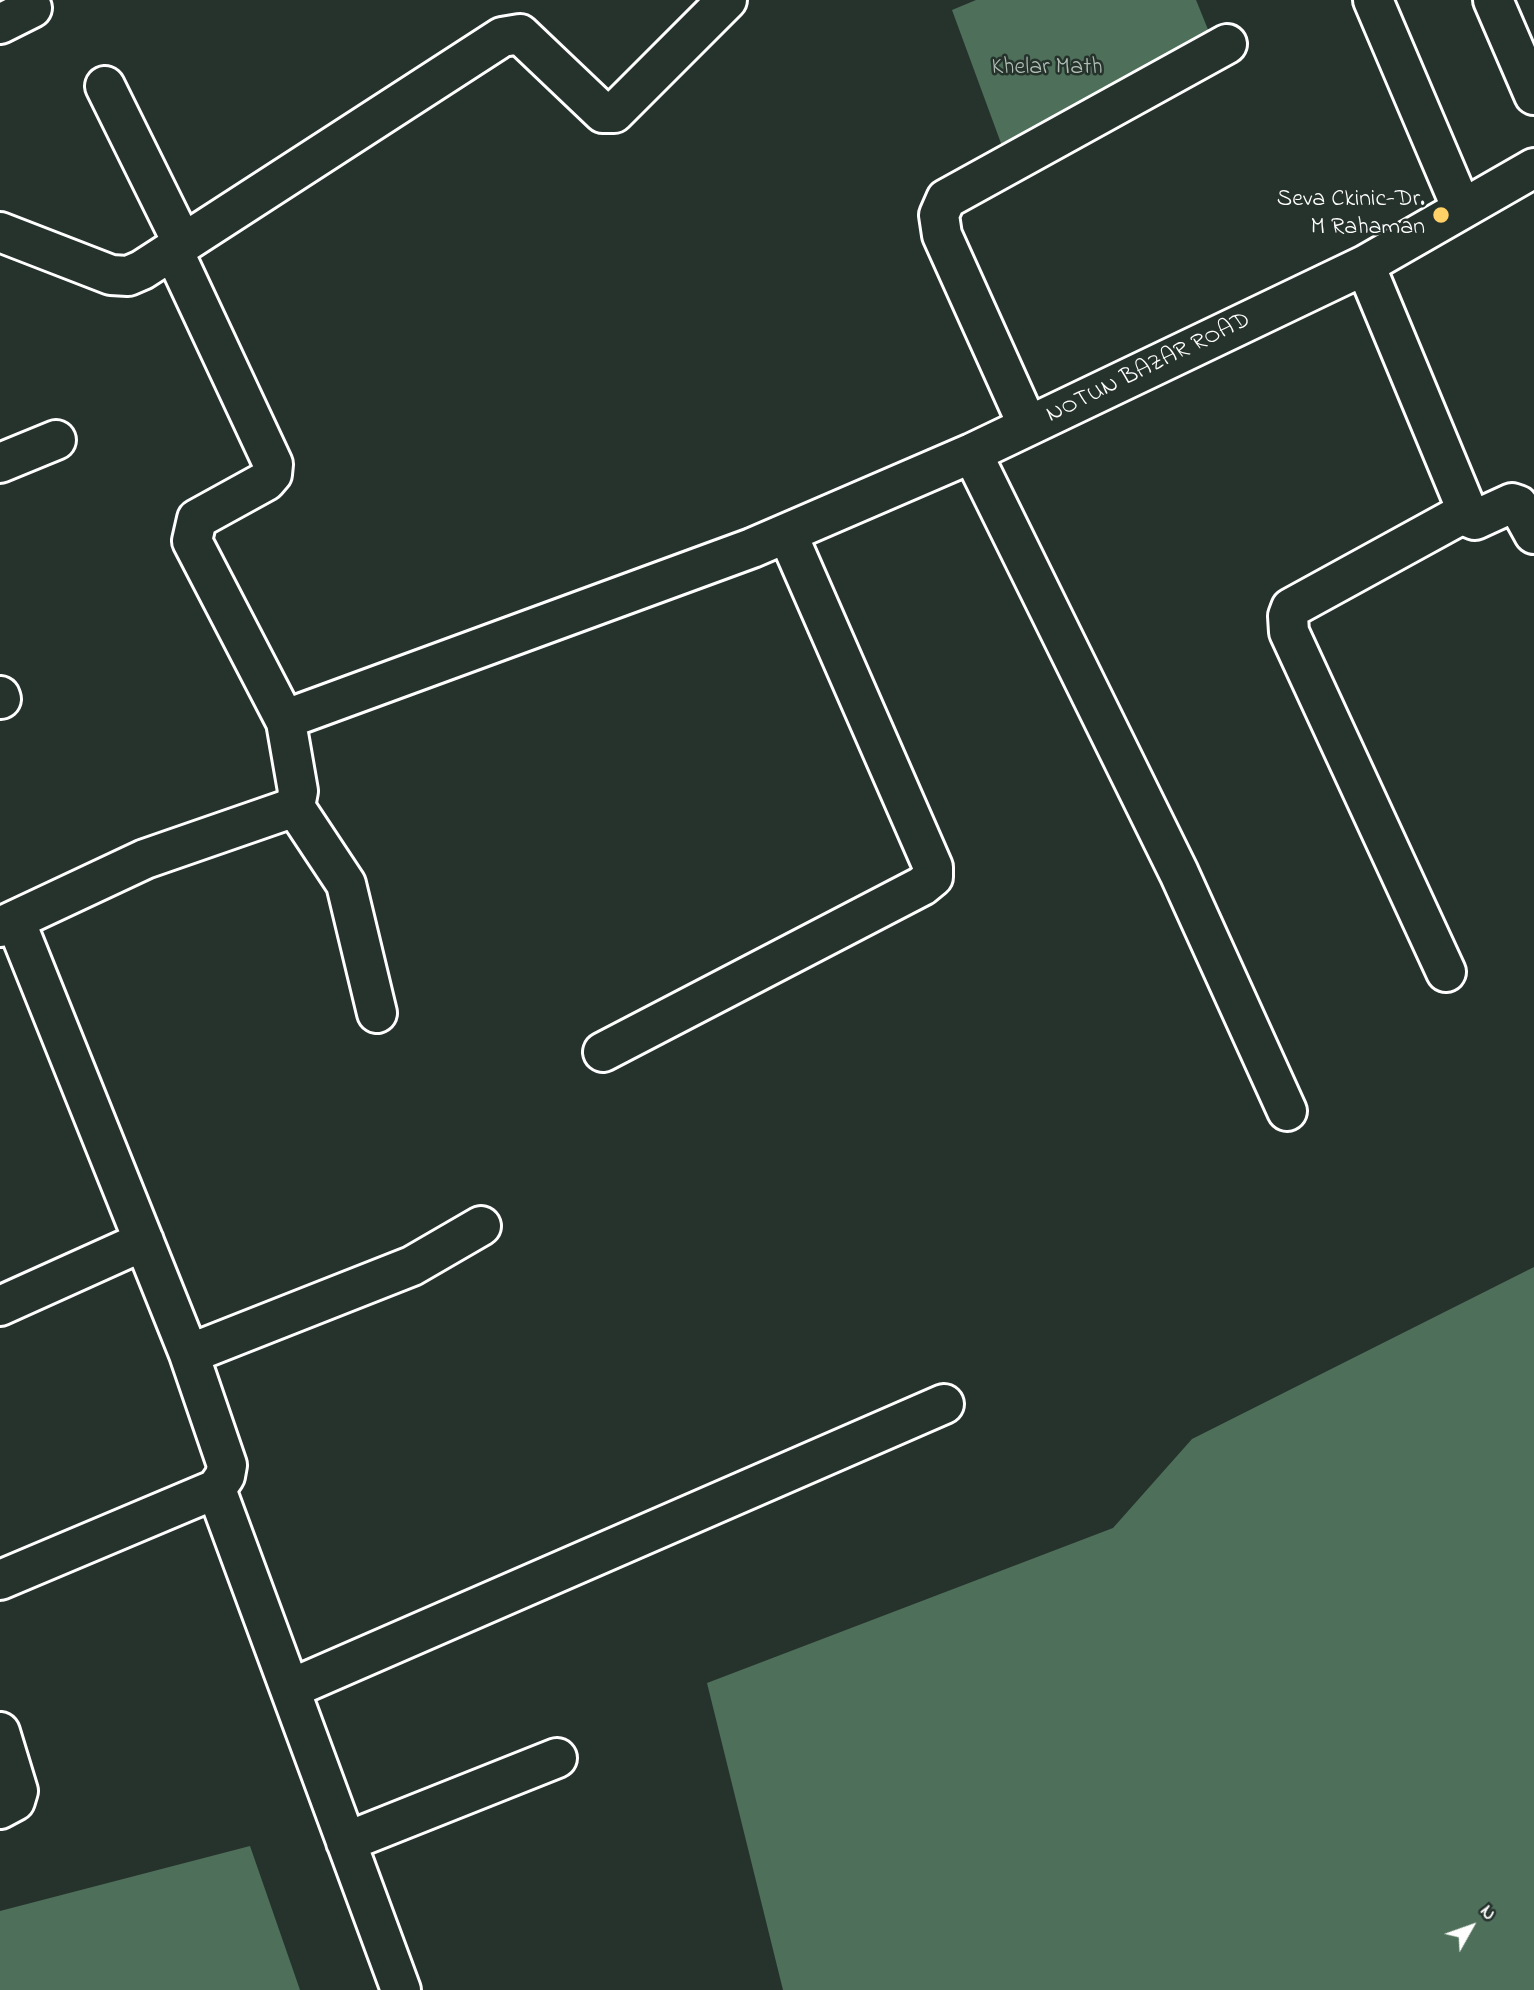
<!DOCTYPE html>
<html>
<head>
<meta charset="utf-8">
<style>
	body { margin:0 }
	#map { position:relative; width:1534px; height:1990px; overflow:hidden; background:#26332d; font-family:"Indie Flower",sans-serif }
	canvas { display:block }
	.north { position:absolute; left:1436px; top:1892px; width:70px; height:70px; -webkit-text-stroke:5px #26332d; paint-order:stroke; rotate:50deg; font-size:19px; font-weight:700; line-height:28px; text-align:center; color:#fff }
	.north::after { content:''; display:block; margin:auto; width:24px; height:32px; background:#fff; clip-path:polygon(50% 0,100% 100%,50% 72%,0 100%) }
</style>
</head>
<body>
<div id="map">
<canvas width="1534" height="1990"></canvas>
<div class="north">N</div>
</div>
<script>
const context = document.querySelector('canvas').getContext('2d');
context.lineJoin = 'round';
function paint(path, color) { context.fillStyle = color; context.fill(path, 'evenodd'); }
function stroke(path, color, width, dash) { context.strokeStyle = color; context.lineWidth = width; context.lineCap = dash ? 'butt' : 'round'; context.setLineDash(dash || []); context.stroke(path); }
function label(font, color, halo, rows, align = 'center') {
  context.font = font + ' "Indie Flower",sans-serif'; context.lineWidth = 5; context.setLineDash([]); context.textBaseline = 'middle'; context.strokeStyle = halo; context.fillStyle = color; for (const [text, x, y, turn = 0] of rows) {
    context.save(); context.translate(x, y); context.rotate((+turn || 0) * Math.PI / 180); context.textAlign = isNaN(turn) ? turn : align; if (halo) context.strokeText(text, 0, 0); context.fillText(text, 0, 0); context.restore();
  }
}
paint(new Path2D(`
	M 976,0 L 1196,0 L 1220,59 L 1009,165 L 952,10 Z
	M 1534,1267 L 1534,1990 L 783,1990 L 707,1683 L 1113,1528 L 1192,1439 Z
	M 250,1846 L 300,1990 L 0,1990 L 0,1911 Z`), '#4e6f59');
const minor = new Path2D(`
	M 1373,0 L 1462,209
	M 1493,0 L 1534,95
	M 0,24 L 32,8
	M 105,86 L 183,244
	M 0,232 L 111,275 L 128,276 L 142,270 L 502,37 L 520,34 L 603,113 L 614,113 L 727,0
	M 173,250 L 273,464 L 272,474 L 266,481 L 197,519 L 192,541 L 286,722
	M 1365,265 L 1470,518 L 1475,520 L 1512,503 L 1518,505 L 1534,534
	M 1028,426 L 942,235 L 939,215 L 946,199 L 1227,44
	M 972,453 L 1179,873 L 1287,1111
	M 0,463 L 56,440
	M 0,696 L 1,699
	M 295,807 L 346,884 L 377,1013
	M 0,927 L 145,859 L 295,807 L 298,791 L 286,722 L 297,715 L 752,548 L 972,453 L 1365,265 L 1534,168
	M 1446,972 L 1289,632 L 1288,616 L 1291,608 L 1466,512
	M 603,1052 L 922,886 L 933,877 L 933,867 L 787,533
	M 0,1306 L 144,1241
	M 189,1354 L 412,1266 L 481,1226
	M 216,1489 L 401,1990
	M 0,1580 L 216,1489 L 225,1476 L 227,1465 L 189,1354 L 15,920
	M 290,1689 L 944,1404
	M 0,1732 L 18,1791 L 15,1801 L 0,1809
	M 346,1842 L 557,1758`);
stroke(minor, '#fff', 44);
stroke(minor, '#26332d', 38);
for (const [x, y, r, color] of [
	[1441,215,9,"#ffd166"]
]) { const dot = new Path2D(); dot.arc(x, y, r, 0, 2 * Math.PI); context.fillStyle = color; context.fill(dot); stroke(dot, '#26332d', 2.5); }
label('24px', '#afbeb4', '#26332d', [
	["Khelar Math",1047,69]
]);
label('24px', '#fff', '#26332d', [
	["Seva Ckinic-Dr.",1425,201],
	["M Rahaman",1425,229]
], 'right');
label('24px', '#fff', '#26332d', [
	["NOTUN BAZAR ROAD",1149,369,-26]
]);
</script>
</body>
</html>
